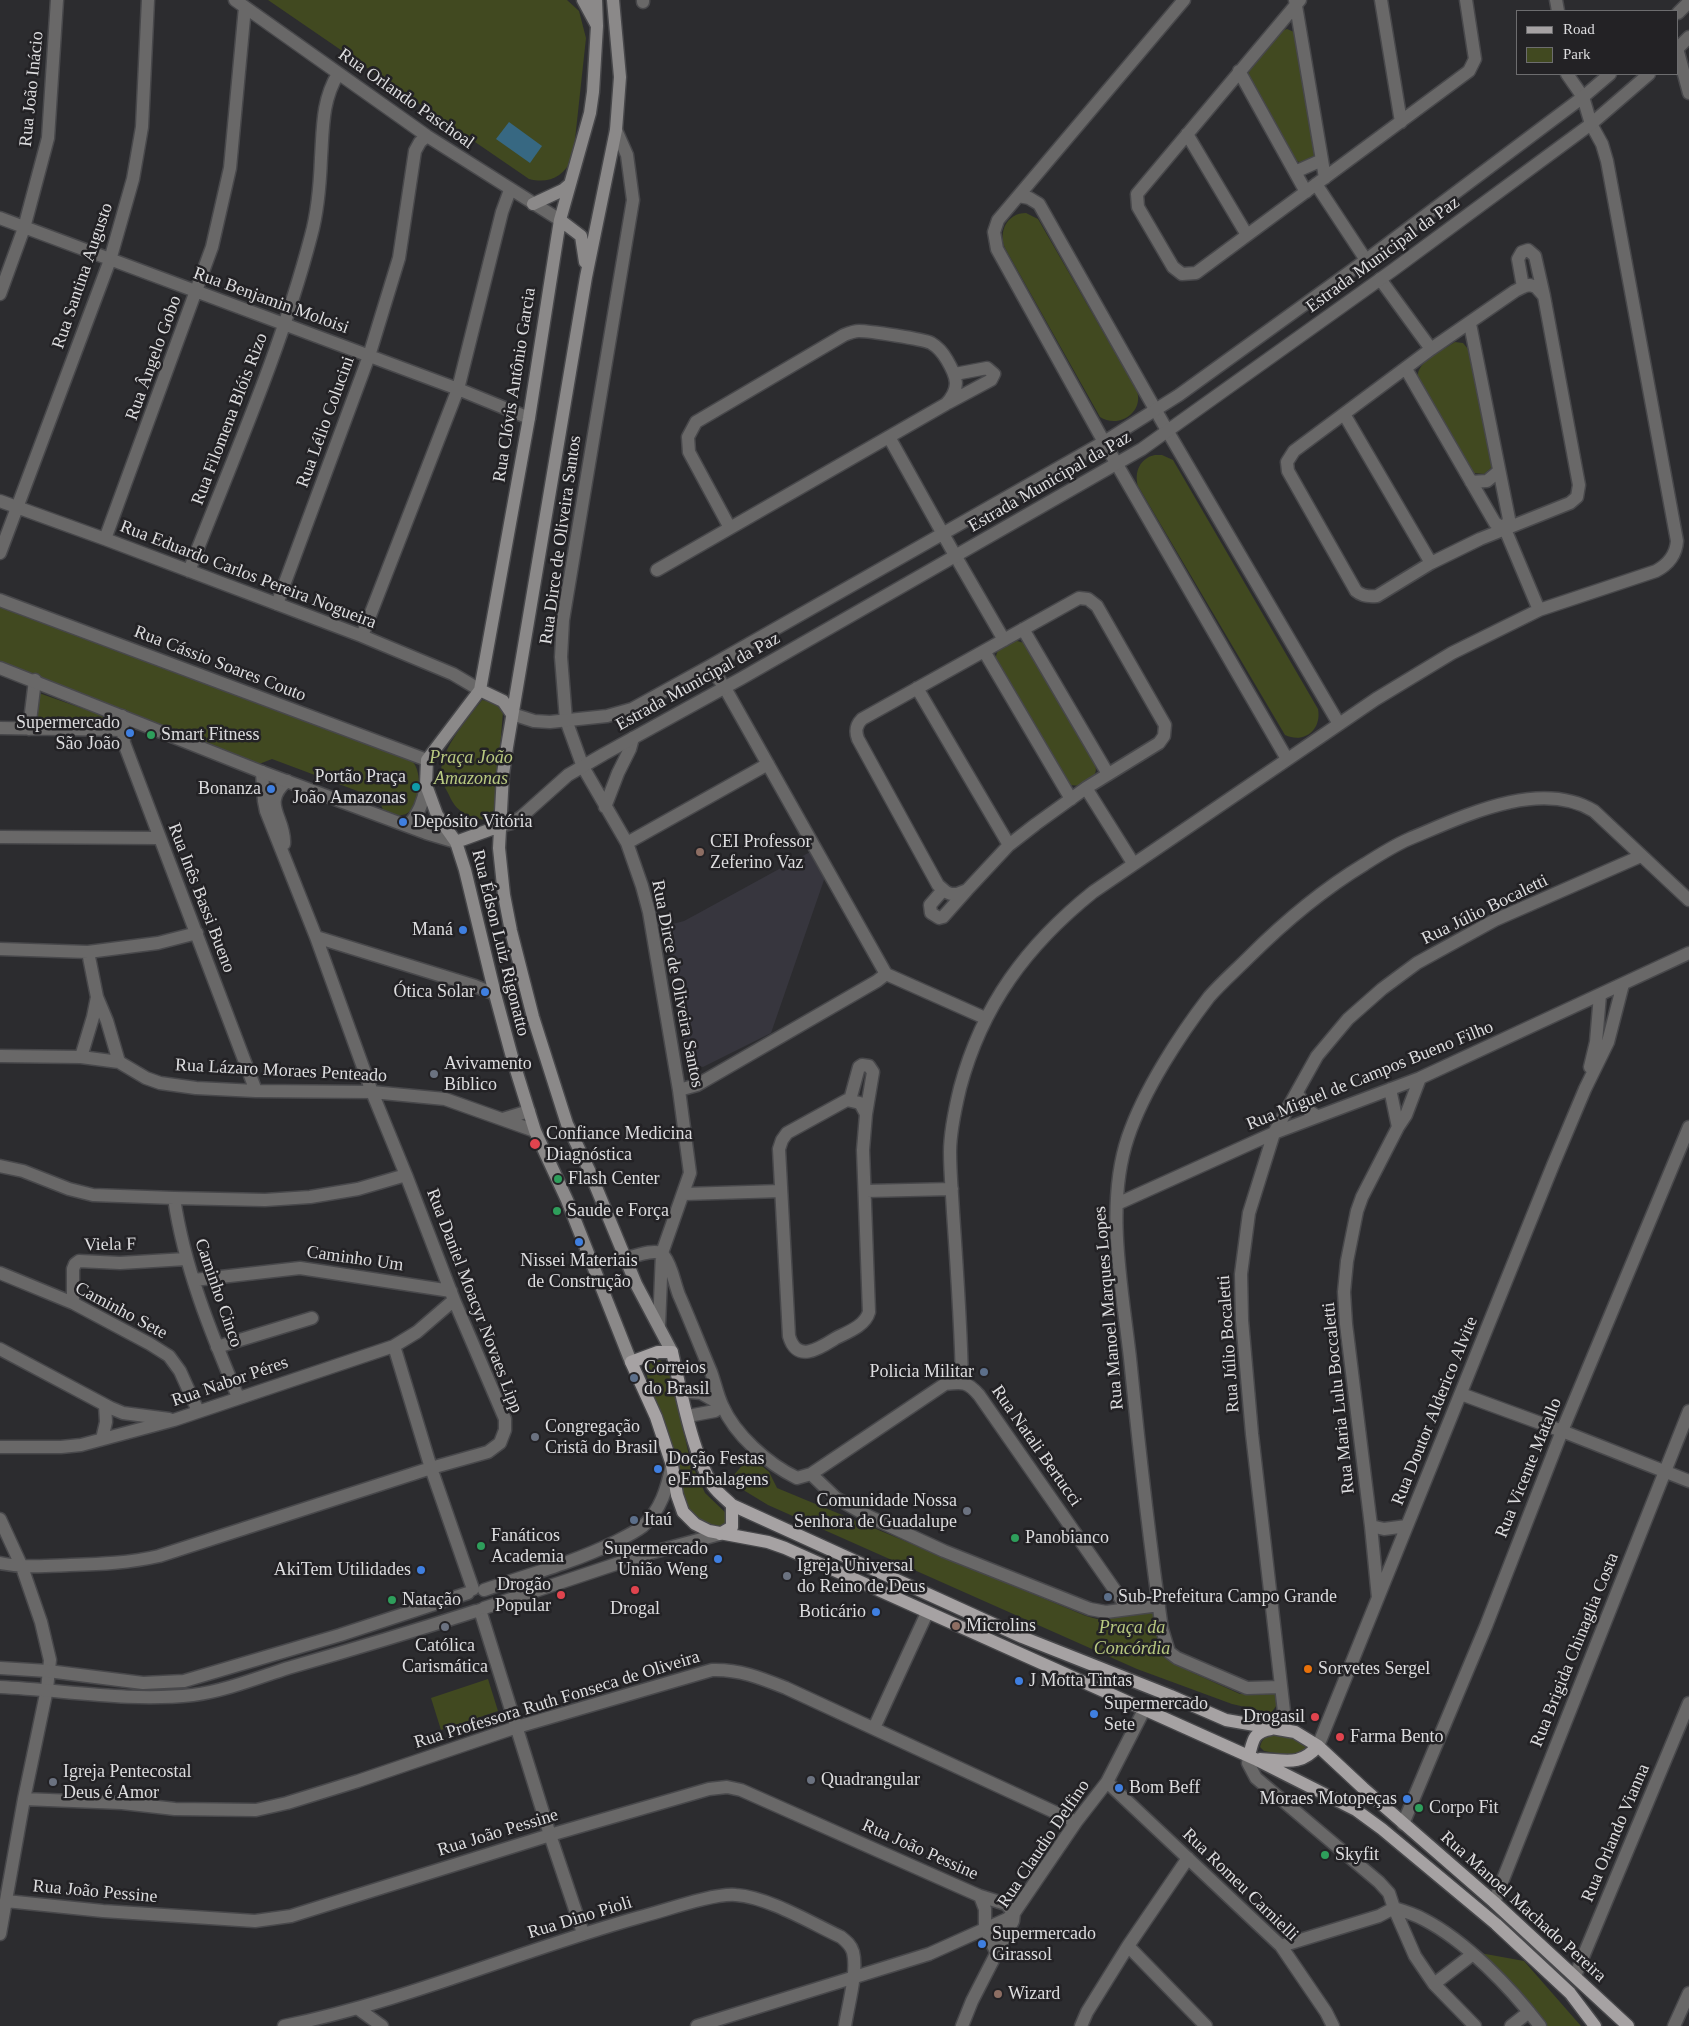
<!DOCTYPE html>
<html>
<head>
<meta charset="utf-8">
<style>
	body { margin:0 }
	#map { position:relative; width:1689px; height:2026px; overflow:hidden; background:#2c2c2f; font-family:"Times New Roman",serif }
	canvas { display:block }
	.legend { position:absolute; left:1516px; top:10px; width:162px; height:65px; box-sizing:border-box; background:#232225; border:1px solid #6d6d6f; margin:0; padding:6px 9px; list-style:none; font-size:15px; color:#dddddf }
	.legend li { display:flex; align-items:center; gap:10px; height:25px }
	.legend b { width:25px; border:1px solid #6d6d6f }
</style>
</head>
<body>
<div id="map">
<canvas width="1689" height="2026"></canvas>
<ul class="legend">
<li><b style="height:6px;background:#a6a2a3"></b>Road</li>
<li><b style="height:14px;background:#414920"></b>Park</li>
</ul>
</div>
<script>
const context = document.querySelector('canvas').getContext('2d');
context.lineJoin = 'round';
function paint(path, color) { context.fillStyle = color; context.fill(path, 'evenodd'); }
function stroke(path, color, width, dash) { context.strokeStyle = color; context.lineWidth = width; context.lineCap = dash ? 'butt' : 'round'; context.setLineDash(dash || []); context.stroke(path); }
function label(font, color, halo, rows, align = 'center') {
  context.font = font + ' "Times New Roman",serif'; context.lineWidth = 5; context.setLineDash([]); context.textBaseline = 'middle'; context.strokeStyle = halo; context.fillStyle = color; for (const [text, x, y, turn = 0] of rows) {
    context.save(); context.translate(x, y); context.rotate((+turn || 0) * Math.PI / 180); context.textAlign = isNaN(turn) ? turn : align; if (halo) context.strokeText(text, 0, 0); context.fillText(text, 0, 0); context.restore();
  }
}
paint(new Path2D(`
	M 810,852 L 825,877 L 771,1033 L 703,1067 L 692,1064 L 684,1052 L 665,926 L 684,921 L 697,914 Z`), '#37363e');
paint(new Path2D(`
	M 268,0 L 567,0 L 579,11 L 586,38 L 573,158 C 563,177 549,184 529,179 Z
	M 1287,29 L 1294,32 L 1298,37 L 1314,155 L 1313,159 L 1302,164 L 1296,160 L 1248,73 L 1281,31 Z
	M 1026,213 L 1038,219 L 1137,391 C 1144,413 1118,429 1100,417 L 1005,248 C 998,232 1007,213 1026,213 Z
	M 1455,342 L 1463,343 L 1468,349 L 1492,467 L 1484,474 L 1474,473 L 1418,377 C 1416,362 1443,350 1455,342 Z
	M 1155,455 L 1162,455 L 1173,460 L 1318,709 C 1322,730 1304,744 1285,735 L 1138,486 C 1134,472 1140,458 1155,455 Z
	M 0,607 L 411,760 C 424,770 421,813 402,815 C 396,816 388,812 383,810 L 379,799 L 272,759 L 259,764 L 0,666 Z
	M 1014,640 L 1024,643 L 1095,764 C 1099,776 1089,780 1080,786 L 1070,785 L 995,659 L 998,650 Z
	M 36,692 L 101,715 L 105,721 L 98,725 L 33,720 Z
	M 482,700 C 492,701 498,704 503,712 L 495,809 L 485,820 C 468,817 456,812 449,795 C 447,791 444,786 442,781 C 435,754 467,720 482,700 Z
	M 660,1360 L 670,1370 L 690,1460 L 705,1493 L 728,1515 L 729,1523 L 723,1529 C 715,1528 704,1526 697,1521 C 679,1506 657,1413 649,1386 L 646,1370 L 650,1363 Z
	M 750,1456 L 769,1472 L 777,1488 L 1086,1616 L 1097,1619 L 1119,1614 L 1152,1612 L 1156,1621 L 1160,1655 L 1191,1672 L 1240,1694 L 1276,1693 L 1277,1705 L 1271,1713 L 1232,1704 L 1137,1669 L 768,1505 L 740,1488 L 734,1475 Z
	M 488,1679 L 498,1711 L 441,1730 L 431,1698 Z
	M 1272,1735 L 1297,1737 L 1310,1745 L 1307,1753 L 1297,1757 L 1264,1751 L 1260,1747 C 1262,1739 1265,1737 1272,1735 Z
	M 1480,1953 L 1524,1961 L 1581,2026 L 1546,2026 Z`), '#414920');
paint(new Path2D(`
	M 509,122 L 542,146 L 530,163 L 496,139 Z`), '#376882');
const minor = new Path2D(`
	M 235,0 L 427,136 L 560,220
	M 643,0 L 643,2
	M 1184,0 L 998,220 L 994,232 L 997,249 L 1104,442 L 1287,759
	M 1295,0 L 1325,178
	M 1300,0 L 1137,194 L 1138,207 L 1173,267 L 1182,274 L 1196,273 L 1469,71 L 1475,59 L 1466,0
	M 1381,0 L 1401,122
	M 1556,0 L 1558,11
	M 1678,52 L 1689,93
	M 1239,71 L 1306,192
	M 1567,74 L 1583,97
	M 616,130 L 627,155 L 633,200 L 563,620 L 561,657 L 566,720 L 583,767 L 627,843 L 642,886 L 649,912 L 679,1090 L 690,1173 L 662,1253 L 659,1326
	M 1187,134 L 1247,235
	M 1295,172 L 1322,160
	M 1316,184 L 1366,260
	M 1019,196 L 1029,198 L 1039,204 L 1168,432 L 1339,724
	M 0,218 L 458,389 L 529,418
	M 1380,279 L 1431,349
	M 1530,285 L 1536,287 L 1544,296 L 1579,485 L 1577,497 L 1570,503 L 1480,539 L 1431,563 L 1377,596 C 1369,597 1362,596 1356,591 L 1288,471 L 1287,462 L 1294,451 L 1431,349 L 1515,291 L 1525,286 Z
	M 1523,287 L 1518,259 L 1522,252 L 1528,250 L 1535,256 L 1544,296
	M 0,294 L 24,228 L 48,138 L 57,0
	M 1470,324 L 1509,519 L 1505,529
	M 1406,369 L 1495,523 L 1505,529 L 1539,610
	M 948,403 L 991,380 L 994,374 L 987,368 L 955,374
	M 1344,414 L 1431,563
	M 889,437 L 943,534
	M 1471,482 L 1487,481 L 1499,471
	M 0,501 L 105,539 L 362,636 L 453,674 L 480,690
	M 105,539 L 212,247 L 230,168 L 245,7
	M 0,553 L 110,260 L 133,179 L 142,127 L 148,0
	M 956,557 L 1004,640
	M 657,570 L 946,404 C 961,388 957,377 947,360 C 943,353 938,347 931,343 C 923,339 869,331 859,331 C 854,331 849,333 844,335 L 696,422 L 688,437 L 689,452 L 730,528
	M 189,571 C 232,460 281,351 311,236 C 318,211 320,184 321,158 C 323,128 322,100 338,74
	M 1079,598 L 1088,599 L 1097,606 L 1165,725 L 1164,736 L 1159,743 L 1086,788 L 1036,824 L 1009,845 L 967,890 L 957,894 L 951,894 L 946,892 L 938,885 L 858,739 C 855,731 856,725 862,719 Z
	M 277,604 L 369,356 L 399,258 L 415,151 L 420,142 L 427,136
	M 1023,629 L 1108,774
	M 362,636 L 458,389 L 502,212 L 510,190
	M 984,651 L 1071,799
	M 725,688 L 886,974 L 985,1018
	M 917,688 L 1009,845
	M 122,716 L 124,743 L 256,1091
	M 0,728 L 123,730
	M 29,729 L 35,680
	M 1086,788 L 1133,863
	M 605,807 L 618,773 L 630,749 L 633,738
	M 0,837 L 159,838
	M 627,843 L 768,764
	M 284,844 C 286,818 260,804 287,781
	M 943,890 L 930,905 L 931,913 L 939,918 L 943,917 L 967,890
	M 316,937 L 475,986 L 495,994
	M 0,949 L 88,952 L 158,943 L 197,933
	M 88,952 L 97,997 L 107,1021 L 119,1062
	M 0,1056 L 81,1057 L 119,1062 L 146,1078 L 160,1083 L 196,1088 L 256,1091 L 372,1092 L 445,1099 L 535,1131
	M 81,1057 L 93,1017 L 97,997
	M 1590,1067 L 1596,1042 L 1600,995
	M 1390,1089 L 1398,1127
	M 679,1090 L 697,1085 L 877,981 L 886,974
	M 1297,1093 L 1309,1111 L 1317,1116
	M 847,1100 L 860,1103 L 866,1114 L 863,1150 L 869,1312 C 865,1326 848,1332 836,1338 C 820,1348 797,1364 789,1336 L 779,1149 L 782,1140 L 787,1133 Z
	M 850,1100 L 859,1067 L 862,1065 L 869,1066 L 873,1072 L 866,1114
	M 503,1119 L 529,1111
	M 0,1166 L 23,1171 L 69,1189 L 93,1195 L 174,1198 L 265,1200 L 310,1197 L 358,1189 L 406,1175
	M 866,1191 L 952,1189
	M 684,1194 L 781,1191
	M 174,1198 C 184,1267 211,1333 238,1397
	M 1117,1204 L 1274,1133 L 1420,1078 L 1689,953
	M 664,1256 C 672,1266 674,1282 679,1295 C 690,1320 700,1346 711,1372 C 715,1383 717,1394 722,1405 C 735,1435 768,1464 797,1478 L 811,1474 L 945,1384 C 962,1382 967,1381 979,1395 L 1128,1609
	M 626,1258 C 639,1255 650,1250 662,1253
	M 0,1273 L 73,1303 L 150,1344 L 169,1356 L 180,1371 L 198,1411
	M 194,1280 L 300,1268 L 451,1291
	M 73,1303 L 73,1269 L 75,1264 L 79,1261 L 120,1263 L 186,1259
	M 394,1346 L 431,1468 L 473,1589
	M 217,1347 L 312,1318
	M 0,1349 L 111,1408 L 123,1413 L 169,1419
	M 962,1382 C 961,1326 957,1269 953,1212 C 952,1192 950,1172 950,1152 C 950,1131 955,1109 960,1088 C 982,1005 1027,945 1093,892 L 1376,699 L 1452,653 L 1539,610 L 1656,571 C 1669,564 1676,555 1677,541 L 1607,161 L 1602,144 L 1591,124
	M 681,1391 L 701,1393 L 722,1405
	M 1461,1394 L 1562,1431 L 1689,1481
	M 688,1416 L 715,1411 L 722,1405
	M 102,1439 L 106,1422 L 105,1405
	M 0,1447 L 61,1447 L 81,1445 L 174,1420 L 394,1346 L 417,1332 L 454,1300
	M 811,1474 L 836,1498 L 868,1516 L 944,1551 L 1090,1609 L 1106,1612 L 1159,1605
	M 0,1519 L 22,1567 L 41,1622 L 50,1660 L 47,1689 L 24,1799 L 0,1934
	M 1371,1526 L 1384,1529 L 1407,1526
	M 0,1563 C 24,1568 46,1566 70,1565 C 101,1564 129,1563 159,1556 L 431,1468 L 488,1452 L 500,1443 L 505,1430 L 505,1419 L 454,1300 L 406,1175 L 372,1092 L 316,937 L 266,811 L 264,801 L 262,772
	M 1378,1598 L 1371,1526 L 1346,1324 L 1344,1292 L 1347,1261 L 1357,1211 L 1362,1197 L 1398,1127 L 1406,1115 L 1420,1078
	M 480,1610 L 550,1835 L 583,1933
	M 1280,1687 L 1247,1688 L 1177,1658 L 1169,1652 L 1162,1629 C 1149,1539 1139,1448 1130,1358 C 1122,1287 1105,1205 1128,1137 C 1144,1090 1179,1036 1209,997 C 1221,983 1235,971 1248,958 C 1284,922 1322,890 1365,864 C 1379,855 1393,846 1409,839 C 1462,817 1539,778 1594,811 L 1689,900
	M 874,1728 L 927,1613
	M 1286,1729 L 1252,1434 L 1242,1320 L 1241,1274 L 1249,1213 L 1274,1133 L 1317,1056 L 1348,1019 L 1382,989 L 1417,963 L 1495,920 L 1641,856
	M 1318,1746 L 1553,1165 L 1585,1089 L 1608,1042 L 1623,984
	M 1249,1756 L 1248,1763 L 1256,1778 L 1379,1882 L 1389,1893 L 1394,1908 L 1379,1916 L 1281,1946
	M 1107,1782 L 1281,1946 L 1326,2012 L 1333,2026
	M 24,1799 L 122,1803 L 175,1809 L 256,1810 L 287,1803 L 358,1781 L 517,1727 L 712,1670 C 739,1669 761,1678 786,1688 L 1076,1822
	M 1403,1824 L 1486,1626 L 1562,1431 L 1689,1127
	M 980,1896 L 985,1909 L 985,1928 L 997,1954
	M 6,1901 L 103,1911 L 255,1921 L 291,1916 L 550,1835 L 709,1789 L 727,1787 L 741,1790 L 980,1896 L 1006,1904 L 1014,1913
	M 1494,1902 L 1689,1411
	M 1128,1946 L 1206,2026
	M 1575,1976 L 1689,1703
	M 1434,1984 L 1473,1954
	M 357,2008 L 382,2026
	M 284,2026 C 406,2001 521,1950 640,1917 C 664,1911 713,1893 736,1895 C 768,1897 811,1923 841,1937 C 846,1941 851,1945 853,1952 C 858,1972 848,2005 845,2026
	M 697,2026 L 929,1954 L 1007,1919 L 1014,1913
	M 962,2026 L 972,2001 L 1013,1921 L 1014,1913 L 1076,1822 L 1107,1782 L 1144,1710
	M 1081,2026 L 1087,2012 L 1128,1946 L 1188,1858
	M 1475,2026 L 1434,1984 L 1415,1956 L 1394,1908 C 1404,1911 1414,1914 1423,1919 C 1466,1941 1511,1988 1540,2026
	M 1511,2026 L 1529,2012
	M 1674,2026 L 1689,1993`);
const tertiary = new Path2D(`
	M 1678,13 L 1689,2
	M 1678,48 L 1689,37
	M 1583,97 L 1591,124
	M 943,534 L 956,557
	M 0,600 L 427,760
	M 710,666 L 725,688
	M 0,668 L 262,772 L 426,833 L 456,842
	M 512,714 L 534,721 L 550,722 L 607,716 L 632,709 L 710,666 L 1104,442 L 1179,395 L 1366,260 L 1583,97 L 1610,74
	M 408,826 C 419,814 424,801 426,785
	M 500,826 L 512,823 L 521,817 L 568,775 L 604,754 L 742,678 L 1142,449 L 1393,270 L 1591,124 L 1649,74
	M 484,1590 C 527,1575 572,1563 613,1543 C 623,1538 634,1533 643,1526 C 661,1510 667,1488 672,1465
	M 484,1608 L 643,1555 L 720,1534
	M 0,1668 L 48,1671 L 143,1683 L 184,1681 L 340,1635 L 468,1593
	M 0,1687 C 64,1690 128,1702 193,1695 C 225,1691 257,1678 288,1668 C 351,1650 414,1631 476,1611`);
const secondary = new Path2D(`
	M 583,0 L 596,24
	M 596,0 L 597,26 L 593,92 L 590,113 L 560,220 L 529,418 L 480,690 L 427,760 L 426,785 L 437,815 L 456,842 L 465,870 L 495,994 L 512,1057 L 535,1131 L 567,1200 L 631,1362
	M 613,0 L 620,77 L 616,130 L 586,277 L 507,747 L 503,774 L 499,848 L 504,895 L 511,931 L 533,1017 L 567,1124 L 589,1170 L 636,1284 L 672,1352
	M 533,204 L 563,190 L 570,184
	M 560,220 L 581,236 L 585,262
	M 480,690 L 503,701 L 512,714
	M 456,842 L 500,826`);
const primary = new Path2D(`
	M 720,1534 L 732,1527 L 732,1505
	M 1249,1756 C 1253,1740 1253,1732 1271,1729
	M 1260,1759 C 1285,1760 1300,1767 1318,1746
	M 1595,2026 L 1570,1993 L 1496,1924 L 1382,1829 L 1356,1810 L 1255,1759 L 785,1548 L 768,1542 L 709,1531 L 695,1524 L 683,1512 L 677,1495 L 672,1465 L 656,1417 L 631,1362 L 658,1352 L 672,1352 C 681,1391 692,1453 713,1486 C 718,1493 726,1499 732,1505 L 1022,1637 L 1171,1696 L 1226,1720 L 1295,1732 L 1318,1746 L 1363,1788 L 1494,1902 L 1628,2026`);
stroke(minor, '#48484b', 15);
stroke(tertiary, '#48484b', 15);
stroke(secondary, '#48484b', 15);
stroke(primary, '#48484b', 15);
stroke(minor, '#696868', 12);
stroke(tertiary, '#696868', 12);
stroke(secondary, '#8b8989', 12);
stroke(primary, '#a6a2a3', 12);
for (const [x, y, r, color] of [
	[130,733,5,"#3f7fe0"],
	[151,735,5,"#2e9e5b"],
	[416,787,5,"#0f9aa8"],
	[271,789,5,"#3f7fe0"],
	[403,822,5,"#3f7fe0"],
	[700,852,5,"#8d6e63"],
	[463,930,5,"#3f7fe0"],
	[485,992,5,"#3f7fe0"],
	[434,1074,5,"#6b7280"],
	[535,1144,6,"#e0444e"],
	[558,1179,5,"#2e9e5b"],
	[557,1211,5,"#2e9e5b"],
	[579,1242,5,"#3f7fe0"],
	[984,1372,5,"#5c6f8a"],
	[634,1378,5,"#5c6f8a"],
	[535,1437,5,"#6b7280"],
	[658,1469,5,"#3f7fe0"],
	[967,1511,5,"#6b7280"],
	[634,1520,5,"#5c6f8a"],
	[1015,1538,5,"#2e9e5b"],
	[481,1546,5,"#2e9e5b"],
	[718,1559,5,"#3f7fe0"],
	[421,1570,5,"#3f7fe0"],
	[787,1576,5,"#6b7280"],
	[635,1590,5,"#e0444e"],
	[561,1595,5,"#e0444e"],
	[1108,1597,5,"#5c6f8a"],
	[392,1600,5,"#2e9e5b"],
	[876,1612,5,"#3f7fe0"],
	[956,1626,5,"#8d6e63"],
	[445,1627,5,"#6b7280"],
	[1308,1669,5,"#e8710a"],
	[1019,1681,5,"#3f7fe0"],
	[1094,1714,5,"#3f7fe0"],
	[1315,1717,5,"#e0444e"],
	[1340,1737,5,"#e0444e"],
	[811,1780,5,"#6b7280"],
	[53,1782,5,"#6b7280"],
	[1119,1788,5,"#3f7fe0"],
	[1407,1799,5,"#3f7fe0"],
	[1419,1808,5,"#2e9e5b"],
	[1325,1855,5,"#2e9e5b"],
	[982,1944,5,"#3f7fe0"],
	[998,1994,5,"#8d6e63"]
]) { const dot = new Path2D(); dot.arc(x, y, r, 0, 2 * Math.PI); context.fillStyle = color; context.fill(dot); stroke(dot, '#232225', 2); }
label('18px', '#dddddf', '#232225', [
	["Rua João Inácio",32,89,-84],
	["Rua Orlando Paschoal",406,99,35],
	["Estrada Municipal da Paz",1383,255,-36],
	["Rua Santina Augusto",83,276,-71],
	["Rua Benjamin Moloisi",271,301,20],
	["Rua Ângelo Gobo",154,358,-70],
	["Rua Clóvis Antônio Garcia",515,385,-81],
	["Rua Filomena Blóis Rizo",230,419,-69],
	["Rua Lélio Colucini",326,422,-70],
	["Estrada Municipal da Paz",1050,482,-30],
	["Rua Dirce de Oliveira Santos",561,540,-82],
	["Rua Eduardo Carlos Pereira Nogueira",248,575,21],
	["Rua Cássio Soares Couto",220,664,21],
	["Estrada Municipal da Paz",698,682,-29],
	["Rua Inês Bassi Bueno",201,898,69],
	["Rua Júlio Bocaletti",1485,910,-26],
	["Rua Édson Luiz Rigonatto",500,943,76],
	["Rua Dirce de Oliveira Santos",677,984,79],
	["Rua Lázaro Moraes Penteado",281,1071,3],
	["Rua Miguel de Campos Bueno Filho",1370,1076,-22],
	["Viela F",110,1245,-1],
	["Caminho Um",355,1259,8],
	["Caminho Cinco",218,1293,71],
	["Rua Daniel Moacyr Novaes Lipp",474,1301,69],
	["Rua Manoel Marques Lopes",1109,1308,-95],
	["Caminho Sete",121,1311,28],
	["Rua Júlio Bocaletti",1229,1344,-94],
	["Rua Nabor Péres",230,1382,-19],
	["Rua Maria Lulu Boccaletti",1339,1398,-96],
	["Rua Doutor Alderico Alvite",1435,1411,-68],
	["Rua Natali Bertucci",1036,1446,55],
	["Rua Vicente Matallo",1529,1468,-68],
	["Rua Brigida Chinaglia Costa",1575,1650,-68],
	["Rua Professora Ruth Fonseca de Oliveira",557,1700,-17],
	["Rua João Pessine",498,1833,-17],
	["Rua Orlando Vianna",1616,1833,-67],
	["Rua Claudio Delfino",1044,1844,-56],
	["Rua João Pessine",920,1850,24],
	["Rua Romeu Carnielli",1240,1885,44],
	["Rua João Pessine",95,1892,5],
	["Rua Manoel Machado Pereira",1523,1907,42],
	["Rua Dino Pioli",580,1918,-17]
]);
label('18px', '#dddddf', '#232225', [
	["Supermercado",120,723,"right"],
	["São João",120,744,"right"],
	["Smart Fitness",161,735],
	["Portão Praça",406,777,"right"],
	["João Amazonas",406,798,"right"],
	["Bonanza",261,789,"right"],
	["Depósito Vitória",413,822],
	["CEI Professor",710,842],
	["Zeferino Vaz",710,863],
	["Maná",453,930,"right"],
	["Ótica Solar",475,992,"right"],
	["Avivamento",444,1064],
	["Bíblico",444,1085],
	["Confiance Medicina",546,1134],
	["Diagnóstica",546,1155],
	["Flash Center",568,1179],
	["Saude e Força",567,1211],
	["Nissei Materiais",579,1261,"center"],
	["de Construção",579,1282,"center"],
	["Correios",644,1368],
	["do Brasil",644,1389],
	["Policia Militar",974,1372,"right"],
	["Congregação",545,1427],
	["Cristã do Brasil",545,1448],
	["Doção Festas",668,1459],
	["e Embalagens",668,1480],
	["Comunidade Nossa",957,1501,"right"],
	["Senhora de Guadalupe",957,1522,"right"],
	["Itaú",644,1520],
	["Fanáticos",491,1536],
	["Academia",491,1557],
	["Panobianco",1025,1538],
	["Supermercado",708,1549,"right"],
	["União Weng",708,1570,"right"],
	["Igreja Universal",797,1566],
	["do Reino de Deus",797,1587],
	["AkiTem Utilidades",411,1570,"right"],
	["Drogão",551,1585,"right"],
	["Popular",551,1606,"right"],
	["Sub-Prefeitura Campo Grande",1118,1597],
	["Natação",402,1600],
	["Drogal",635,1609,"center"],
	["Boticário",866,1612,"right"],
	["Microlins",966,1626],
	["Católica",445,1646,"center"],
	["Carismática",445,1667,"center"],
	["Sorvetes Sergel",1318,1669],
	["J Motta Tintas",1029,1681],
	["Supermercado",1104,1704],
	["Sete",1104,1725],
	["Drogasil",1305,1717,"right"],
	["Farma Bento",1350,1737],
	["Igreja Pentecostal",63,1772],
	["Deus é Amor",63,1793],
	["Quadrangular",821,1780],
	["Bom Beff",1129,1788],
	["Moraes Motopeças",1397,1799,"right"],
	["Corpo Fit",1429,1808],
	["Skyfit",1335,1855],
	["Supermercado",992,1934],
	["Girassol",992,1955],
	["Wizard",1008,1994]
], 'left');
label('italic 18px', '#b8c980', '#232225', [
	["Praça João",471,758],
	["Amazonas",471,779],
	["Praça da",1132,1628],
	["Concórdia",1132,1649]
]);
</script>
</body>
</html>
